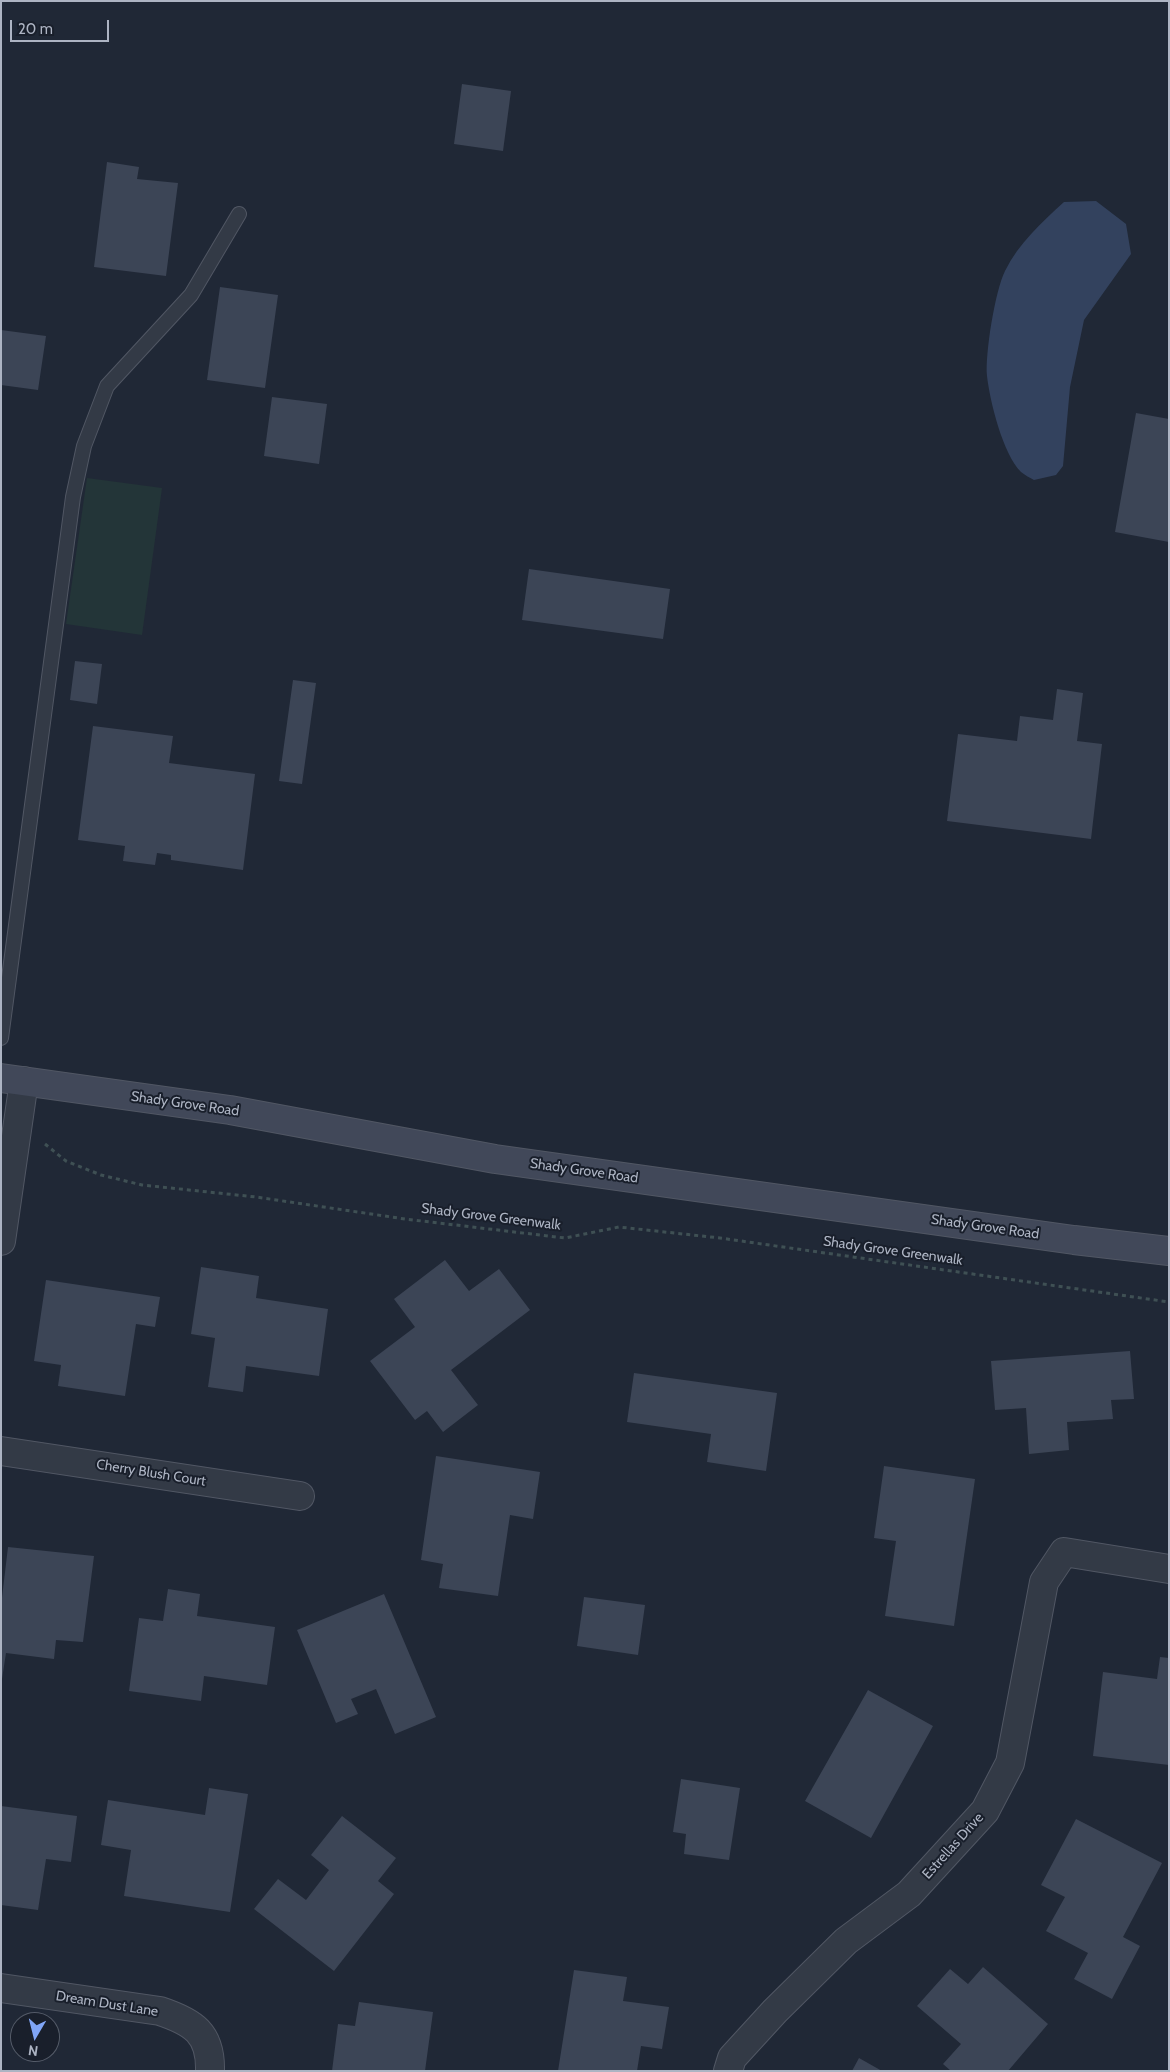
<!DOCTYPE html>
<html>
<head>
<meta charset="utf-8">
<style>
	body { margin:0 }
	#map { position:relative; width:1170px; height:2072px; overflow:hidden; background:#202836; font-family:Cabin,sans-serif }
	canvas { display:block }
	.frame { position:absolute; inset:0; border:2px solid #adb4c3; pointer-events:none }
	.north { position:absolute; left:10px; top:2012px; width:50px; height:50px; box-sizing:border-box; background:#191f2b; border:1px solid #545b68; border-radius:50%; rotate:188deg; font-size:14px; font-weight:700; line-height:20px; text-align:center; color:#adb4c3 }
	.north::after { content:''; display:block; margin:auto; width:18px; height:22px; background:#80a5f6; clip-path:polygon(50% 0,100% 100%,50% 72%,0 100%) }
	.scale { position:absolute; left:10px; top:20px; width:99px; height:22px; box-sizing:border-box; border:2px solid #adb4c3; border-top:0; padding-left:6px; font-size:15px; line-height:18px; white-space:nowrap; color:#adb4c3; -webkit-text-stroke:4px #191f2b; paint-order:stroke }
</style>
</head>
<body>
<div id="map">
<canvas width="1170" height="2072"></canvas>
<div class="frame"></div>
<div class="north">N</div>
<div class="scale">20 m</div>
</div>
<script>
const context = document.querySelector('canvas').getContext('2d');
context.lineJoin = 'round';
function paint(path, color) { context.fillStyle = color; context.fill(path, 'evenodd'); }
function stroke(path, color, width, dash) { context.strokeStyle = color; context.lineWidth = width; context.lineCap = dash ? 'butt' : 'round'; context.setLineDash(dash || []); context.stroke(path); }
function label(font, color, halo, rows, align = 'center') {
  context.font = font + ' Cabin,sans-serif'; context.lineWidth = 4; context.setLineDash([]); context.textBaseline = 'middle'; context.strokeStyle = halo; context.fillStyle = color; for (const [text, x, y, turn = 0] of rows) {
    context.save(); context.translate(x, y); context.rotate((+turn || 0) * Math.PI / 180); context.textAlign = isNaN(turn) ? turn : align; if (halo) context.strokeText(text, 0, 0); context.fillText(text, 0, 0); context.restore();
  }
}
paint(new Path2D(`
	M 87,478 L 162,488 L 142,635 L 66,624 Z`), '#233538');
paint(new Path2D(`
	M 1096,201 L 1126,224 L 1131,254 L 1084,320 L 1070,387 L 1063,466 L 1056,475 L 1034,480 C 1030,478 1025,475 1021,472 C 1003,454 990,402 987,376 C 985,354 995,291 1005,271 C 1019,243 1041,223 1064,202 Z`), '#33425e');
paint(new Path2D(`
	M 462,84 L 511,91 L 503,151 L 454,144 Z
	M 107,162 L 139,167 L 137,179 L 178,183 L 166,276 L 94,267 Z
	M 220,287 L 278,295 L 265,388 L 207,380 Z
	M 1,330 L 46,336 L 38,390 L 1,385 Z
	M 272,397 L 327,404 L 319,464 L 264,456 Z
	M 1136,413 L 1169,419 L 1169,542 L 1115,532 Z
	M 529,569 L 670,589 L 663,639 L 522,620 Z
	M 75,661 L 102,664 L 97,704 L 70,700 Z
	M 293,680 L 316,683 L 302,784 L 279,781 Z
	M 1057,689 L 1083,693 L 1077,741 L 1102,744 L 1091,839 L 947,821 L 958,734 L 1017,741 L 1020,716 L 1053,720 Z
	M 93,726 L 173,736 L 169,763 L 255,774 L 243,870 L 171,860 L 171,855 L 157,853 L 155,865 L 123,861 L 125,846 L 78,840 Z
	M 445,1260 L 469,1291 L 499,1269 L 530,1310 L 451,1370 L 478,1405 L 443,1432 L 427,1411 L 415,1420 L 370,1361 L 415,1327 L 394,1299 Z
	M 201,1267 L 259,1276 L 256,1298 L 328,1309 L 319,1376 L 246,1366 L 243,1392 L 208,1387 L 215,1338 L 191,1334 Z
	M 46,1280 L 160,1297 L 155,1327 L 136,1324 L 125,1396 L 58,1386 L 61,1365 L 34,1361 Z
	M 1130,1351 L 1134,1399 L 1111,1400 L 1113,1419 L 1067,1422 L 1069,1450 L 1029,1454 L 1026,1408 L 995,1410 L 991,1361 Z
	M 634,1373 L 777,1393 L 766,1471 L 707,1462 L 711,1434 L 627,1422 Z
	M 436,1456 L 540,1472 L 533,1519 L 510,1515 L 498,1596 L 439,1588 L 443,1564 L 421,1560 Z
	M 884,1466 L 975,1479 L 954,1626 L 885,1616 L 896,1541 L 874,1538 Z
	M 8,1547 L 94,1556 L 83,1642 L 56,1640 L 54,1659 L 6,1653 L 2,1679 L 1,1606 Z
	M 168,1589 L 200,1594 L 197,1616 L 275,1627 L 267,1685 L 204,1676 L 201,1701 L 129,1691 L 139,1618 L 163,1621 Z
	M 384,1594 L 436,1717 L 395,1734 L 376,1689 L 351,1699 L 358,1714 L 336,1723 L 297,1630 Z
	M 584,1597 L 645,1605 L 638,1655 L 577,1646 Z
	M 1160,1657 L 1169,1658 L 1169,1765 L 1093,1756 L 1103,1672 L 1157,1679 Z
	M 868,1690 L 933,1726 L 871,1838 L 805,1801 Z
	M 681,1779 L 740,1788 L 729,1860 L 684,1854 L 686,1834 L 673,1832 Z
	M 209,1788 L 248,1794 L 230,1912 L 124,1896 L 131,1850 L 101,1845 L 108,1800 L 205,1815 Z
	M 1,1806 L 77,1816 L 71,1862 L 46,1859 L 38,1910 L 1,1905 Z
	M 342,1816 L 396,1858 L 378,1881 L 394,1894 L 334,1971 L 254,1909 L 278,1879 L 306,1900 L 329,1870 L 311,1855 Z
	M 1076,1819 L 1162,1863 L 1123,1937 L 1140,1946 L 1112,1999 L 1074,1979 L 1088,1953 L 1046,1931 L 1065,1897 L 1041,1885 Z
	M 983,1967 L 1048,2024 L 1008,2071 L 951,2071 L 943,2064 L 961,2044 L 917,2006 L 950,1969 L 968,1984 Z
	M 574,1970 L 627,1977 L 623,2001 L 669,2007 L 662,2049 L 641,2046 L 637,2071 L 558,2071 Z
	M 359,2002 L 433,2012 L 425,2071 L 332,2071 L 338,2024 L 355,2026 Z
	M 859,2058 L 882,2071 L 852,2071 Z`), '#3c4556');
const service = new Path2D(`
	M 1,1038 L 73,497 L 84,446 L 107,386 L 191,295 L 239,214`);
const minor = new Path2D(`
	M 1,1241 L 24,1081
	M 1,1451 L 300,1496
	M 1,1988 L 160,2011 C 193,2022 211,2033 210,2071
	M 728,2071 L 732,2058 L 775,2011 L 846,1941 L 909,1894 L 985,1811 L 1010,1763 L 1044,1582 L 1064,1552 L 1169,1569`);
const secondary = new Path2D(`
	M 1,1078 L 230,1110 L 495,1159 L 1074,1240 L 1169,1251`);
stroke(service, '#515764', 16);
stroke(minor, '#515764', 30);
stroke(secondary, '#515764', 30);
stroke(new Path2D(`
	M 45,1144 L 66,1161 L 101,1175 L 142,1185 L 256,1197 L 405,1219 L 565,1238 L 619,1227 L 720,1238 L 1169,1302`), '#3f5054', 3, [4, 4]);
stroke(service, '#333a46', 14);
stroke(minor, '#333a46', 28);
stroke(secondary, '#414859', 28);
label('14px', '#adb4c3', '#191f2b', [
	["Shady Grove Road",185,1104,8],
	["Shady Grove Road",584,1171,8],
	["Shady Grove Greenwalk",491,1217,7],
	["Shady Grove Road",985,1227,8],
	["Shady Grove Greenwalk",893,1251,8],
	["Cherry Blush Court",151,1473,9],
	["Estrellas Drive",953,1846,-48],
	["Dream Dust Lane",107,2004,9]
]);
</script>
</body>
</html>
